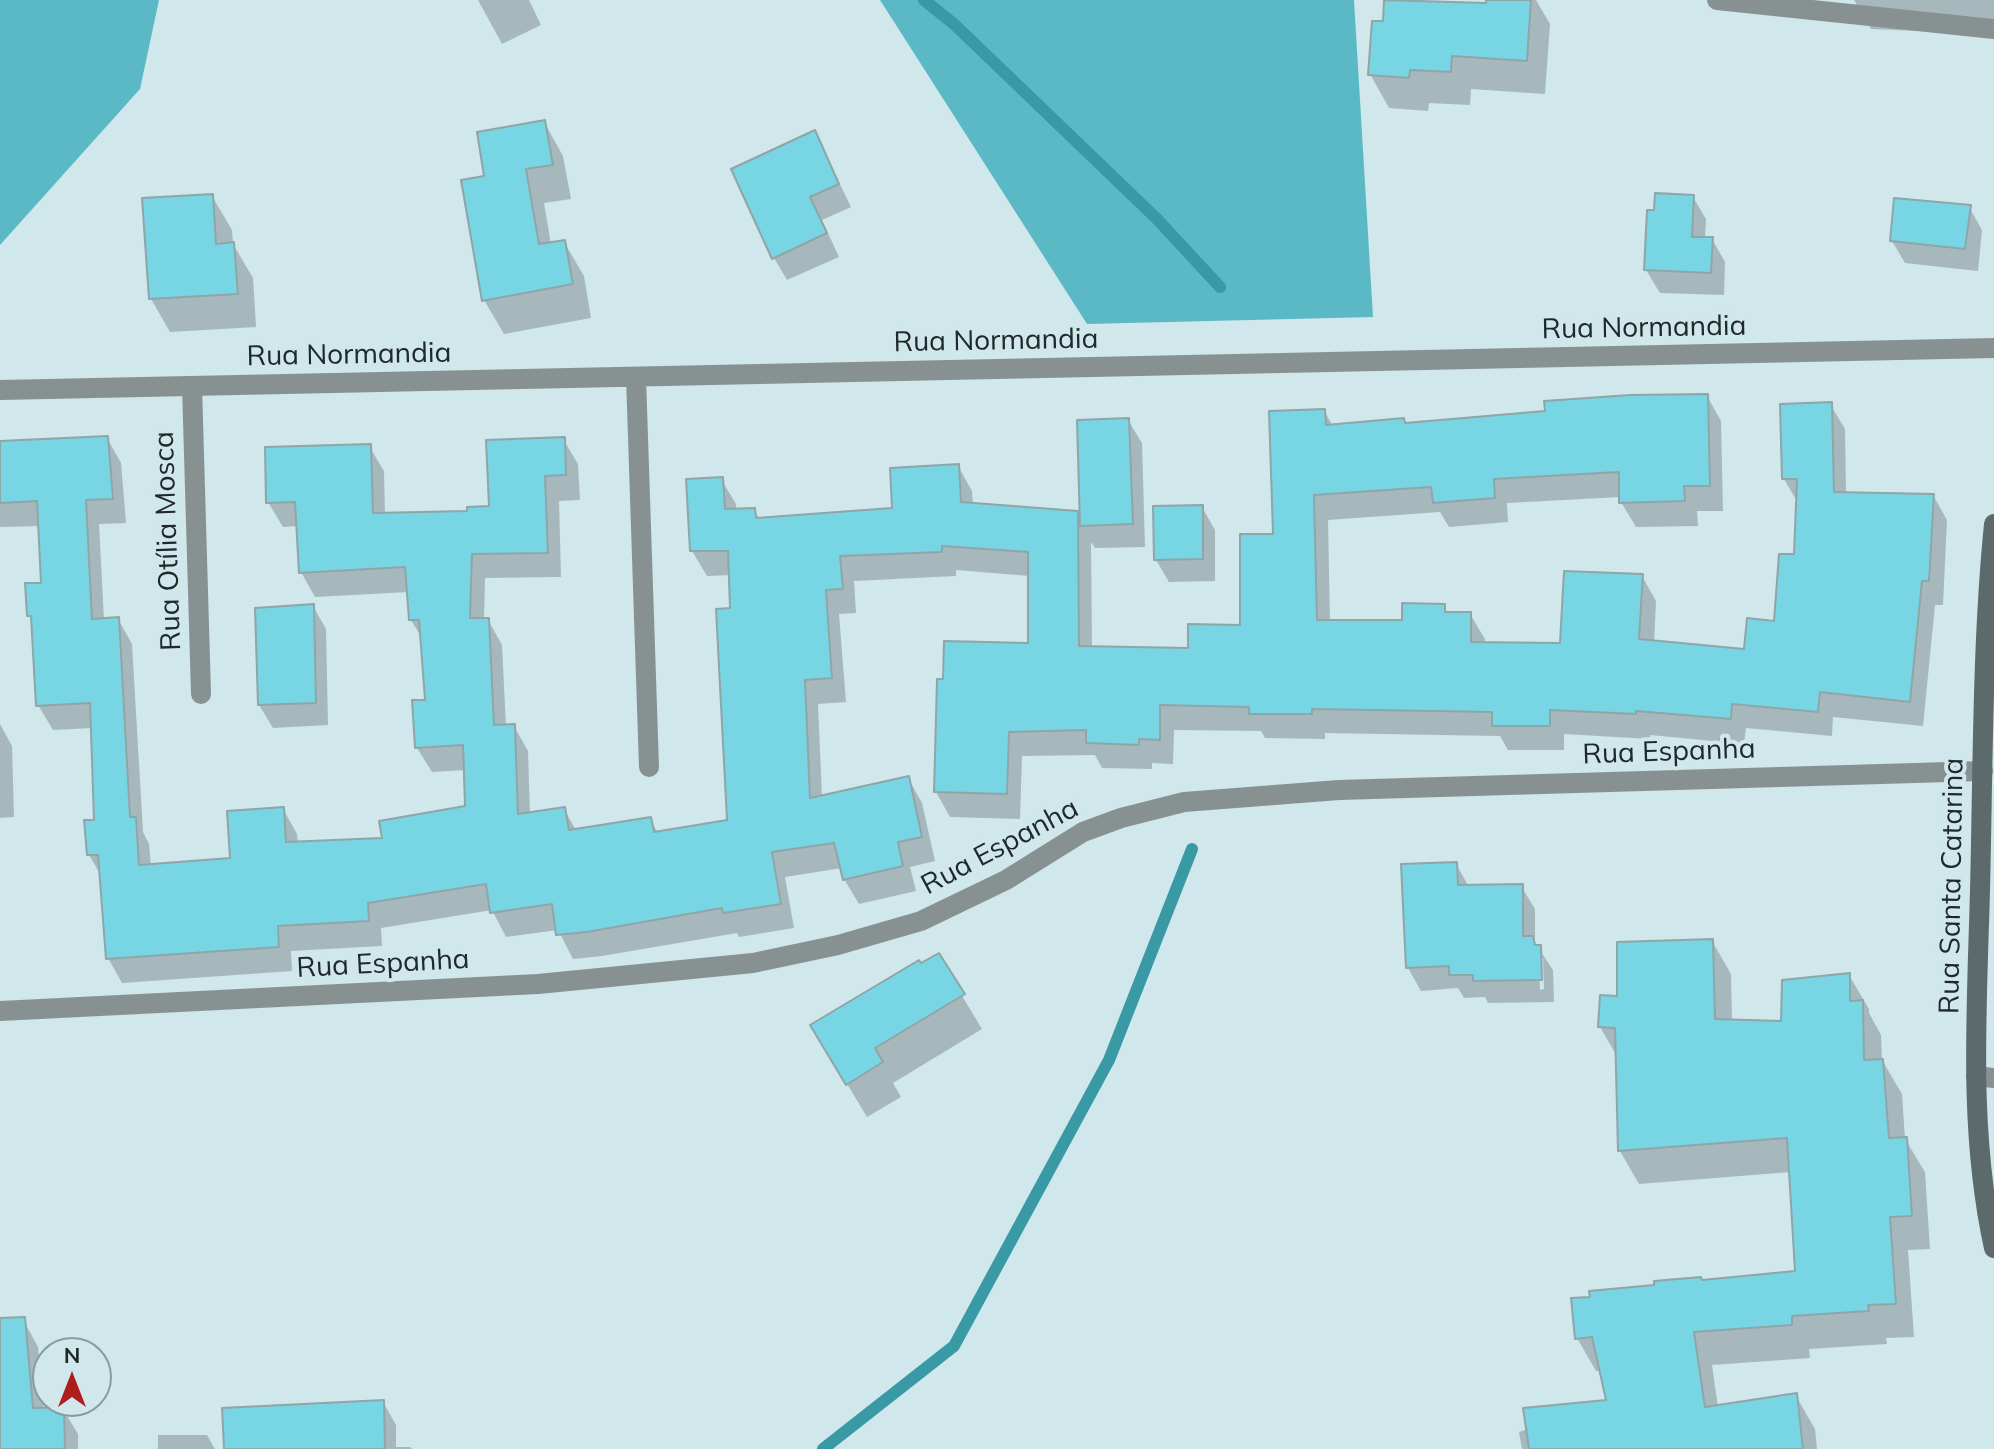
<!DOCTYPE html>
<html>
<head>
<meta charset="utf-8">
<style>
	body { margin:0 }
	#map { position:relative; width:1994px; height:1449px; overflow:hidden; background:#d0e7eb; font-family:Mulish,sans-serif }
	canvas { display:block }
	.north { position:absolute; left:32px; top:1337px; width:80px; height:80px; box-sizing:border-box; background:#d0e7eb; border:2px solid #8a9b9e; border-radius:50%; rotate:0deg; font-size:22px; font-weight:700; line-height:32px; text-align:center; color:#20292a }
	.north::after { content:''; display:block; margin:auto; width:28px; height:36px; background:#ae1d1c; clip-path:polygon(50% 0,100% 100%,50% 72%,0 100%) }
</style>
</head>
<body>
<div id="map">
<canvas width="1994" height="1449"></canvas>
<div class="north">N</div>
</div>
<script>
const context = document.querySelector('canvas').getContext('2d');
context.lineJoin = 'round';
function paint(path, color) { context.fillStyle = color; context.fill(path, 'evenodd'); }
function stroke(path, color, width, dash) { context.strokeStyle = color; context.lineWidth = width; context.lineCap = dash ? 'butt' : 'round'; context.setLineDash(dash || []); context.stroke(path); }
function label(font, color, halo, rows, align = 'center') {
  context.font = font + ' Mulish,sans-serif'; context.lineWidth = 8; context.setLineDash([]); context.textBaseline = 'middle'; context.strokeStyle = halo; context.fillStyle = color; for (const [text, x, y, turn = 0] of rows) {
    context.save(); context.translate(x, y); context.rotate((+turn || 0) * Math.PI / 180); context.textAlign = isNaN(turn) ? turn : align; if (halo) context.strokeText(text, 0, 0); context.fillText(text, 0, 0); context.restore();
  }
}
paint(new Path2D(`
	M 0,0 L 159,0 L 140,89 L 0,245 Z
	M 880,0 L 1354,0 L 1373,317 L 1087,324 Z`), '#5bb9c6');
paint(new Path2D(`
	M 478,0 L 529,0 L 541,25 L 502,44 Z
	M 1488,0 L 1536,0 L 1550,24 L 1545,94 L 1471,89 L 1470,105 L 1429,103 L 1428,111 L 1389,108 L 1370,74 L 1488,5 Z
	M 1854,0 L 1994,0 L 1994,34 L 1871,29 Z
	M 544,122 L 563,156 L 571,199 L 544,203 L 551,244 L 564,242 L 584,276 L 591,318 L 504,334 L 484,300 L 487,177 Z
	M 815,133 L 851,207 L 822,220 L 839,257 L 787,280 L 774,258 Z
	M 212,196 L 232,230 L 233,244 L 253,278 L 256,327 L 170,332 L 151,299 Z
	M 1693,197 L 1706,219 L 1705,239 L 1712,239 L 1725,262 L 1724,295 L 1660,293 L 1646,270 Z
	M 1969,207 L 1982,230 L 1978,271 L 1905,263 L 1892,241 Z
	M 1707,396 L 1721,421 L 1723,511 L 1697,511 L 1698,526 L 1636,527 L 1621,502 L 1621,497 L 1507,503 L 1508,522 L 1449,527 L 1440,512 L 1328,520 L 1330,622 L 1404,622 L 1444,606 L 1448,614 L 1470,614 L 1485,639 L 1484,644 L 1562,645 L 1642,576 L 1656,601 L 1654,643 L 1746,651 L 1776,623 L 1796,556 L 1798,503 L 1784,479 L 1830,404 L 1845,429 L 1846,494 L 1933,495 L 1947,520 L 1943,605 L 1935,605 L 1923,726 L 1833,717 L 1832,736 L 1746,728 L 1744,744 L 1650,735 L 1650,739 L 1564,734 L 1564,750 L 1508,750 L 1500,736 L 1325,733 L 1325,739 L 1265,738 L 1261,731 L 1174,730 L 1173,764 L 1152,763 L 1152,769 L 1102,768 L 1095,755 L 1022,756 L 1020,819 L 950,817 L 936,792 L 1030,645 L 1030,576 L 956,570 L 956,576 L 854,581 L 856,613 L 839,614 L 846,702 L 818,704 L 822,797 L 908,778 L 922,803 L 935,861 L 910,867 L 916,891 L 859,904 L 844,879 L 842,868 L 785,877 L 794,928 L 739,937 L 737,933 L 602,956 L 573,959 L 558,930 L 506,937 L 492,910 L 381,928 L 382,946 L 291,951 L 292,971 L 122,983 L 108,958 L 102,877 L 89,855 L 96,822 L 93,728 L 53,730 L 38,705 L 33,623 L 29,616 L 43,584 L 40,526 L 0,527 L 0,443 L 107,438 L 121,463 L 126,523 L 99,524 L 104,620 L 118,619 L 132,644 L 143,832 L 149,844 L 151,866 L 232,859 L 283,809 L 297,834 L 298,844 L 384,840 L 467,808 L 466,770 L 432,772 L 417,748 L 427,702 L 423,640 L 411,620 L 409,592 L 315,597 L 301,572 L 298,526 L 283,527 L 268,502 L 369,446 L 384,471 L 385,515 L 469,513 L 491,508 L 563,439 L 578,464 L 580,500 L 559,501 L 561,577 L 485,578 L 484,620 L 488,620 L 502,645 L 506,727 L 514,726 L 528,751 L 530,814 L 564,809 L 576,830 L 650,819 L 658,833 L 729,822 L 731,575 L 707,576 L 692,551 L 721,479 L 736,504 L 736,511 L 754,510 L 760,520 L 894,509 L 958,466 L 972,491 L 973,505 L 1077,513 L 1081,521 L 1128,420 L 1142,443 L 1145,547 L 1095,548 L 1091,542 L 1092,648 L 1190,650 L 1242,627 L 1324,411 L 1333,426 L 1406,425 Z
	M 1202,507 L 1215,530 L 1215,581 L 1169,582 L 1156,560 Z
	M 313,606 L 326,629 L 328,725 L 273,728 L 259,705 Z
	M 0,724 L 12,746 L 14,817 L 0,818 Z
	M 1456,864 L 1469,887 L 1521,886 L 1535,909 L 1535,943 L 1553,970 L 1554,1002 L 1488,1003 L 1485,997 L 1464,998 L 1458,988 L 1421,991 L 1408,968 ZM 1539,958 L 1543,958 L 1544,989 L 1540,990 Z
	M 1712,941 L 1731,974 L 1732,1021 L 1783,1023 L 1849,975 L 1869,1009 L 1869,1013 L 1881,1035 L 1882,1060 L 1902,1094 L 1905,1139 L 1925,1172 L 1930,1249 L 1908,1250 L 1914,1337 L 1886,1338 L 1887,1344 L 1809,1349 L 1810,1358 L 1712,1365 L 1718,1407 L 1796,1396 L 1815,1429 L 1817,1449 L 1522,1449 L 1519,1432 L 1609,1402 L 1602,1371 L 1596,1371 L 1577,1338 L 1702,1282 L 1797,1273 L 1791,1172 L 1639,1184 L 1620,1151 L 1618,1058 L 1600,1027 L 1619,998 Z
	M 938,956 L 982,1029 L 893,1083 L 901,1097 L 867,1117 L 832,1059 L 920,966 Z
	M 24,1321 L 38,1347 L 44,1410 L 63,1409 L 78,1434 L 78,1449 L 0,1449 L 0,1323 Z
	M 383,1402 L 396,1425 L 396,1447 L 410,1447 L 412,1449 L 226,1449 Z
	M 158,1435 L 207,1435 L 215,1449 L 158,1449 Z`), '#0003');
stroke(new Path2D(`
	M 924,0 L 954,24 L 1157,219 L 1220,287
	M 823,1449 L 954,1346 L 1109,1060 L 1192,849`), '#399aa6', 12);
const building = new Path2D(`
	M 1384,0 L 1486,3 L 1486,0 L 1531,0 L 1527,61 L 1452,56 L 1451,72 L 1410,70 L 1409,78 L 1368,75 L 1372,21 L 1383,21 Z
	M 545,120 L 553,165 L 526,169 L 539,244 L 565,240 L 573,284 L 482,301 L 461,180 L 484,176 L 477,132 Z
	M 815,130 L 839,184 L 810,197 L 827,233 L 772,259 L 731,169 Z
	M 1655,193 L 1694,195 L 1692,237 L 1713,237 L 1711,273 L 1644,270 L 1647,210 L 1654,210 Z
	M 213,194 L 216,244 L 234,242 L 238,294 L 149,299 L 142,198 Z
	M 1894,198 L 1971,205 L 1965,249 L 1890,241 Z
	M 1708,394 L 1710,486 L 1684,486 L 1685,501 L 1619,503 L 1619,472 L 1494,479 L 1495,498 L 1433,503 L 1431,487 L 1314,495 L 1317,620 L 1402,620 L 1402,603 L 1445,604 L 1445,612 L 1471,612 L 1471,642 L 1560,643 L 1564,571 L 1643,574 L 1639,639 L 1744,649 L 1747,618 L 1774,621 L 1779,554 L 1794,554 L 1797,479 L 1782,479 L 1780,404 L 1832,402 L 1834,492 L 1934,494 L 1929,581 L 1922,581 L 1910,702 L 1820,692 L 1818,712 L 1732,704 L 1731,719 L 1636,711 L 1636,714 L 1550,710 L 1550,726 L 1492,726 L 1492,712 L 1312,709 L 1312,714 L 1249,714 L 1249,707 L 1160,705 L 1160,740 L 1139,739 L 1139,745 L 1086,743 L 1086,730 L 1009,732 L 1007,794 L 934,792 L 937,679 L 943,679 L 944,641 L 1028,643 L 1028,552 L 942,546 L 942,552 L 840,556 L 843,589 L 826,590 L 832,678 L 805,680 L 810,798 L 909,776 L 922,837 L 898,842 L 903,866 L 843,880 L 834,843 L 772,852 L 781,904 L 723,913 L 722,908 L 587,932 L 556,935 L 552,904 L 490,913 L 486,884 L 368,903 L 369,921 L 278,926 L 279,947 L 106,959 L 98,855 L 87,855 L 84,820 L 94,820 L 90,703 L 36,706 L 31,616 L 27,616 L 25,583 L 41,583 L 37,501 L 0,503 L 0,441 L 108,436 L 113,499 L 86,500 L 92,619 L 119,617 L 130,817 L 136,817 L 139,865 L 230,858 L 227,811 L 284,807 L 286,842 L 382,838 L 379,821 L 465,806 L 463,745 L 415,748 L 412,700 L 425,700 L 419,620 L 409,620 L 405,567 L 299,573 L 295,502 L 266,503 L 265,447 L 371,444 L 373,513 L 467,511 L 467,507 L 489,506 L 486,440 L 565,437 L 566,475 L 545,476 L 548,553 L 472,554 L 470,618 L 489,618 L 494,725 L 515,724 L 518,814 L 565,807 L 569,830 L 651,817 L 654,832 L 727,820 L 716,609 L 730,608 L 728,551 L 690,551 L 686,479 L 723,477 L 725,509 L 755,508 L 756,518 L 892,508 L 890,468 L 959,464 L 961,502 L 1078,511 L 1079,646 L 1188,648 L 1188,624 L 1240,625 L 1240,534 L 1273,534 L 1269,411 L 1325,409 L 1326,425 L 1404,418 L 1405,423 L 1545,411 L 1544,401 L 1630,395 Z
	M 1129,418 L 1133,524 L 1080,526 L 1077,420 Z
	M 1203,505 L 1203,559 L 1154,560 L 1153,506 Z
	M 314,604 L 316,703 L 258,705 L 255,608 Z
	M 1457,862 L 1458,885 L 1523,884 L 1523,936 L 1533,936 L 1535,945 L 1541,945 L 1542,980 L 1473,981 L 1473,975 L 1449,975 L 1449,966 L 1406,968 L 1401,864 Z
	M 1713,939 L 1715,1019 L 1781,1021 L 1782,980 L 1850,973 L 1850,1001 L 1863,1000 L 1864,1060 L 1883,1059 L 1889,1138 L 1907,1137 L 1912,1216 L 1890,1217 L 1896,1304 L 1868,1305 L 1869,1311 L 1792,1316 L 1792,1325 L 1694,1332 L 1705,1407 L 1797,1393 L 1803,1449 L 1529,1449 L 1523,1408 L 1606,1400 L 1592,1337 L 1575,1339 L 1571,1298 L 1590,1297 L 1589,1291 L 1654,1285 L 1654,1281 L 1701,1277 L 1702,1280 L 1795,1271 L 1787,1138 L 1618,1151 L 1615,1028 L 1598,1027 L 1600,995 L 1617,996 L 1617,942 Z
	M 939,953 L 965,994 L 875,1048 L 883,1062 L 846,1085 L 810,1025 L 919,960 L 921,963 Z
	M 25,1317 L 33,1408 L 64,1407 L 65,1449 L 0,1449 L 0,1318 Z
	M 384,1400 L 385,1449 L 224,1449 L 222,1408 Z`);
paint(building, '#78d5e3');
stroke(building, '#8fa5a8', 2);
stroke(new Path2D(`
	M 1717,0 L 1994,29`), '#889192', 20);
stroke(new Path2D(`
	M 636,377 L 649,767
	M 192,386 L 201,694
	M 0,390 L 1994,348
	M 0,1011 L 538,984 L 753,963 L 838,945 L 921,921 L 1006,880 L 1083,832 L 1121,818 L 1184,802 L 1339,790 L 1983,771
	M 1976,1076 L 1994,1078`), '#889192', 20);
stroke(new Path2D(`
	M 1994,524 C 1982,645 1983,768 1980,890 C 1977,1009 1968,1130 1994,1248`), '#5d6a6c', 20);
label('28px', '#20292a', '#d0e7eb', [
	["Rua Normandia",1644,328,-1],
	["Rua Normandia",996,341,-1],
	["Rua Normandia",349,355,-1],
	["Rua Otília Mosca",168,541,-92],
	["Rua Espanha",1669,752,-2],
	["Rua Espanha",1000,847,-28],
	["Rua Santa Catarina",1952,886,-89],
	["Rua Espanha",383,964,-3]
]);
</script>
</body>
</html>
